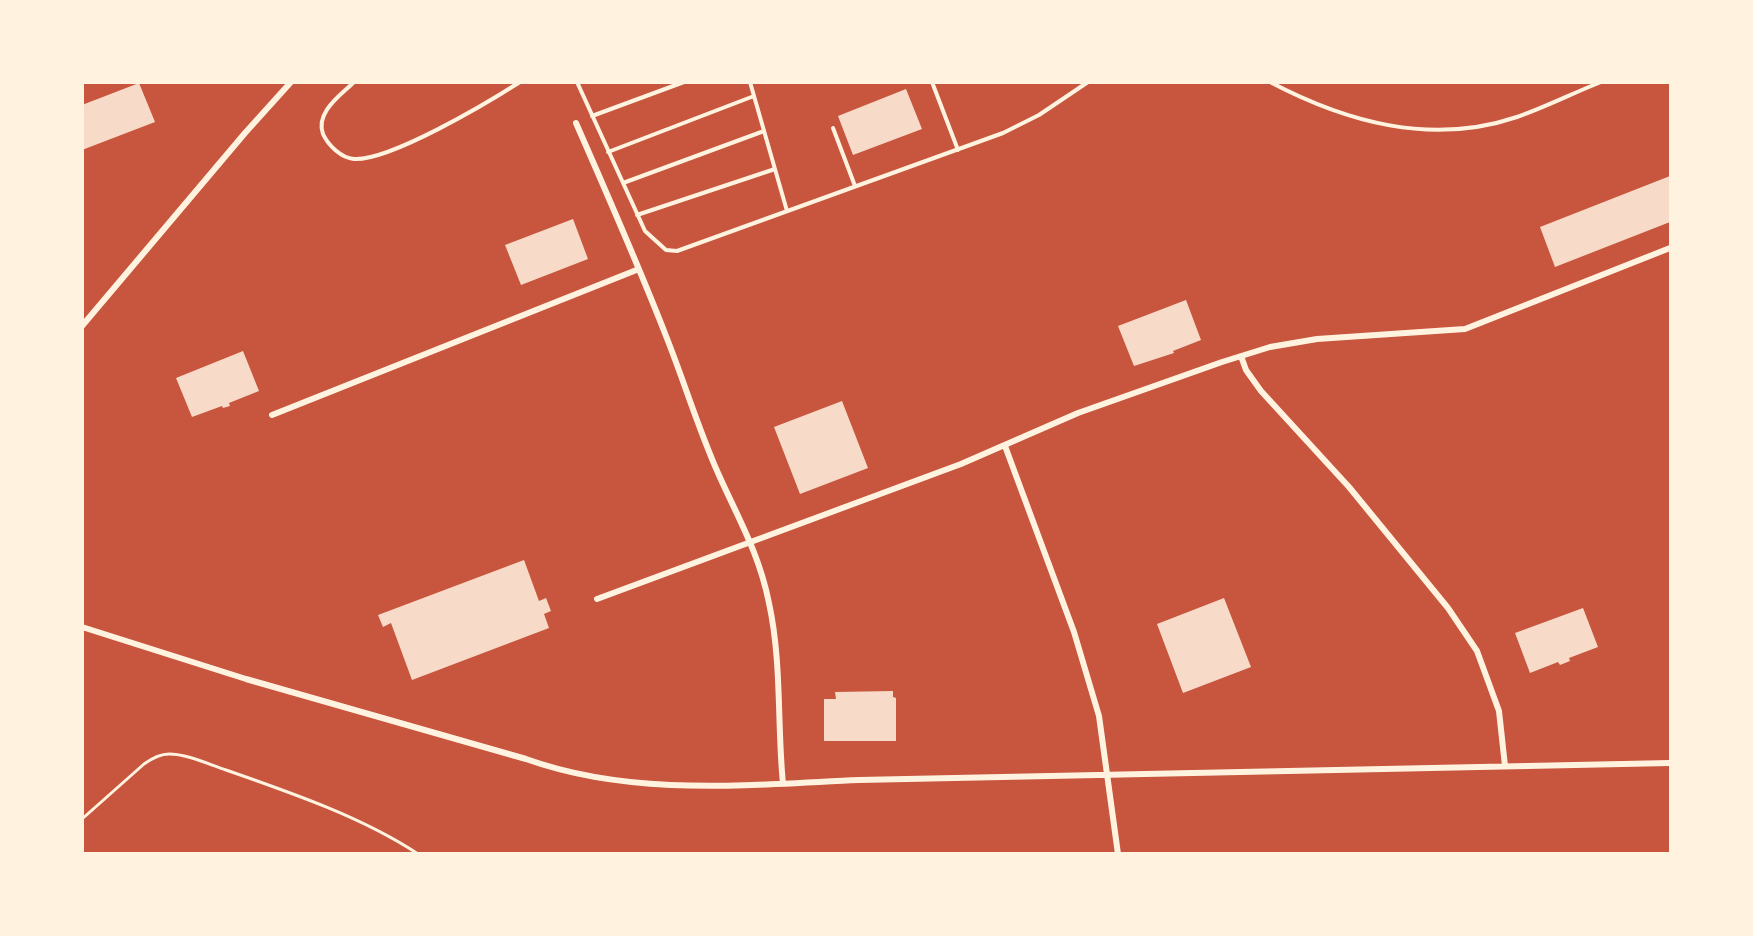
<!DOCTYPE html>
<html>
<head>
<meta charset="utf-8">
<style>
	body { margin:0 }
	#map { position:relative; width:1753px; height:936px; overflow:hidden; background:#c8553d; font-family:Literata,serif }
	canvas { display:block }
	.frame { position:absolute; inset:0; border:84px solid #fff3e0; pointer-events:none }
</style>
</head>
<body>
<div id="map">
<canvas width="1753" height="936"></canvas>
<div class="frame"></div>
</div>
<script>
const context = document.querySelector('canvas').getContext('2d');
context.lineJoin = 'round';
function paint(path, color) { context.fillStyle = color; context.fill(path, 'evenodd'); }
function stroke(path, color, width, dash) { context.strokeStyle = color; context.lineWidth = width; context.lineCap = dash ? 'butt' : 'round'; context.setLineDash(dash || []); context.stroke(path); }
paint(new Path2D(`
	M 139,83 L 155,122 L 82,150 L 82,105 Z
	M 906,89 L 922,129 L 853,155 L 838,116 Z
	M 1670,176 L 1670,222 L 1555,267 L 1540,227 Z
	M 573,219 L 588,259 L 521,285 L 505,245 Z
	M 1186,300 L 1201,340 L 1173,351 L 1174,353 L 1134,366 L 1118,326 Z
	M 243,351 L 259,391 L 229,403 L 230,406 L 223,408 L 222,406 L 192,417 L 176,378 Z
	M 842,401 L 868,468 L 800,494 L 774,427 Z
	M 524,560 L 539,601 L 546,598 L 551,611 L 544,614 L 549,628 L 412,680 L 391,623 L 383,627 L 378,615 Z
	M 1224,598 L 1251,667 L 1183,693 L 1157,624 Z
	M 1583,608 L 1598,647 L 1569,658 L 1570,661 L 1560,665 L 1558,662 L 1530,673 L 1515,633 Z
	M 893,691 L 893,697 L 896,698 L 896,741 L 824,741 L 824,699 L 836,699 L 835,692 Z`), '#f7dbc8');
stroke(new Path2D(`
	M 82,819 L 144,764 C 151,759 159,754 169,754 C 187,754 208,764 226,770 C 289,792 362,817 418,854`), '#fff3e0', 3);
stroke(new Path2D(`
	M 354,82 C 341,95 315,112 323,134 C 328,145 341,158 354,159 C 390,161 487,103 520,82
	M 577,82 L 645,231 L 666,250 L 677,251 L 1003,133 L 1039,115 L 1088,82
	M 750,82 L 787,211
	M 932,82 L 958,150
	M 1270,82 C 1346,122 1431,146 1517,117 C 1546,107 1573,93 1601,82
	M 592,116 L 684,82
	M 833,128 L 855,186
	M 608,152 L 754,96
	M 623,183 L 764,131
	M 637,215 L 775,169`), '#fff3e0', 4);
stroke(new Path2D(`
	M 576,123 C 607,194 638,264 666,336 C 684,381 698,428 718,473 C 738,518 759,553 769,603 C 782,663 777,723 783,784
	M 82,326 L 245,133 L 291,82
	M 1241,356 L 1246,370 L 1261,391 L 1349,487 L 1448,608 L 1477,651 L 1499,711 L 1505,766
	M 272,415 L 639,269
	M 1005,446 L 1074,632 L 1099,716 L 1118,854
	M 597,599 L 961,464 L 1078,413 L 1222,362 L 1270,347 L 1317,339 L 1465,329 L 1670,248
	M 82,627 L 246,679 L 526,759 C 632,797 748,785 859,780 L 1670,763`), '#fff3e0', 6);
</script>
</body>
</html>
